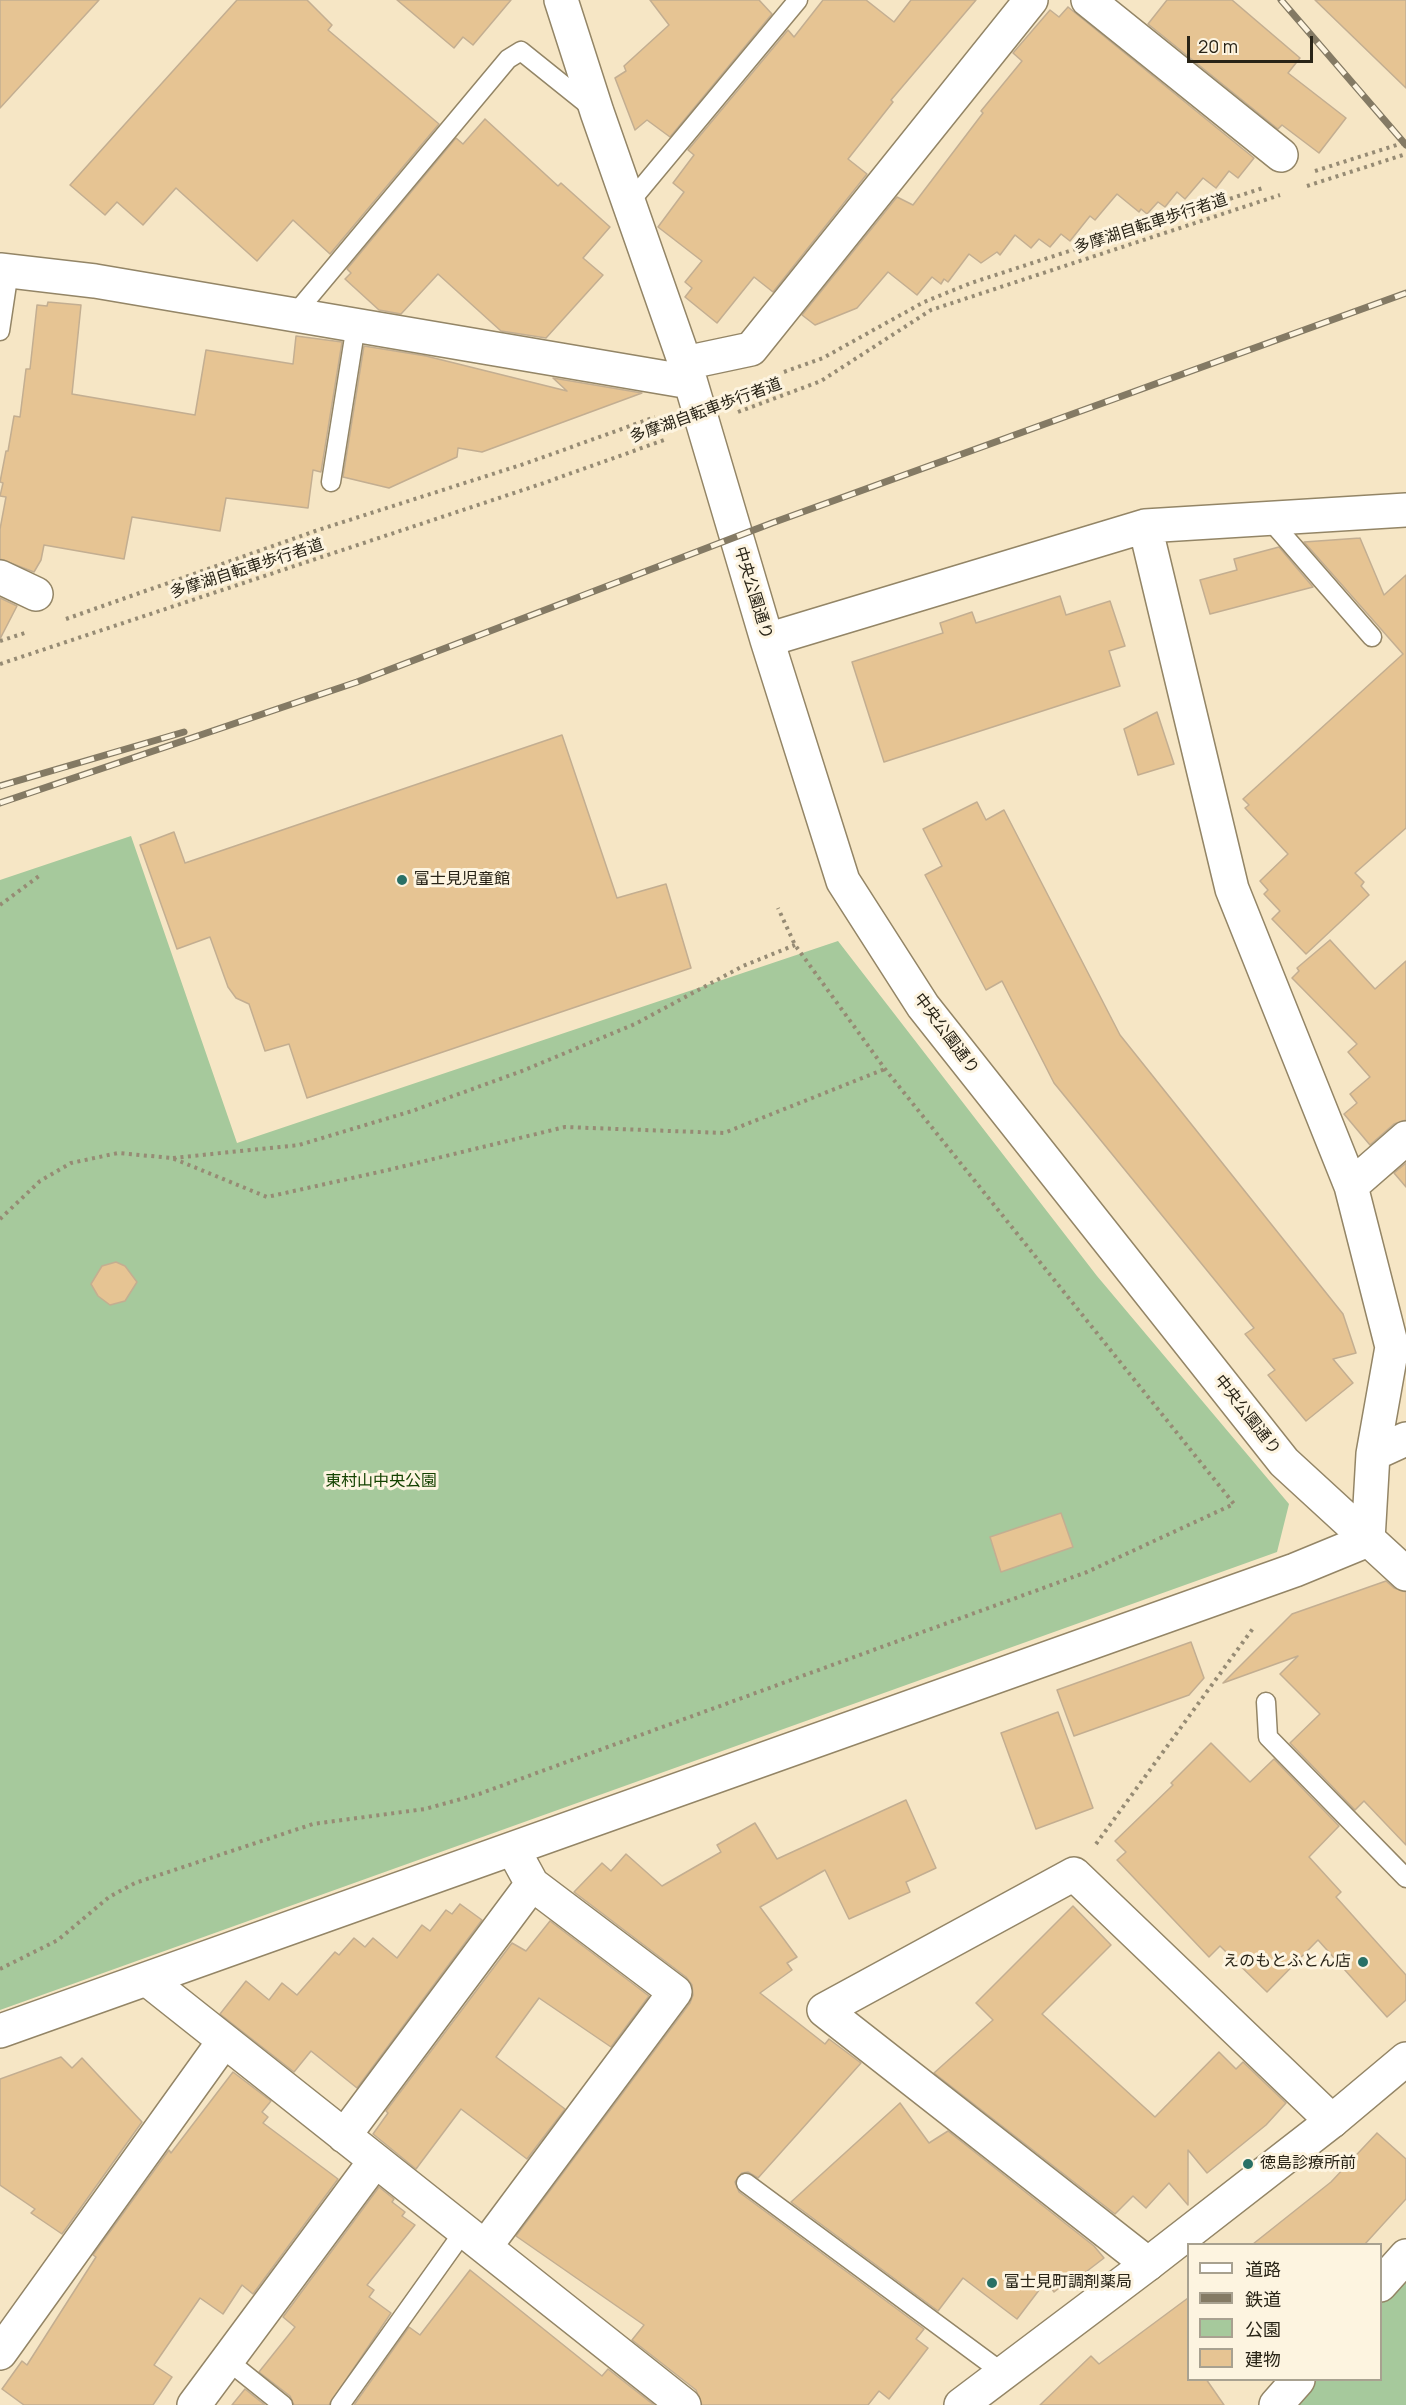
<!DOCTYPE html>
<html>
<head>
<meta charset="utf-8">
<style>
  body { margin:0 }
  #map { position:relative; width:1406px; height:2405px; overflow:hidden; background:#f6e6c5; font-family:Manrope,"Noto Sans JP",sans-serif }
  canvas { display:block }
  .legend { position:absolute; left:1187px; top:2243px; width:195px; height:138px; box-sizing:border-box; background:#fdf4e0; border:2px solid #a8a190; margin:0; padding:8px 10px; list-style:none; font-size:18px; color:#292417 }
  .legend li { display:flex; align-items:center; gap:12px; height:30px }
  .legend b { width:30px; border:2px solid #a8a190 }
  .scale { position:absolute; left:1187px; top:36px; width:126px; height:27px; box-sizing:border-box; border:3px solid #292417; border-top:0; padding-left:8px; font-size:18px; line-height:21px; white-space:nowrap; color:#292417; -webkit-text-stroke:4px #fdf4e0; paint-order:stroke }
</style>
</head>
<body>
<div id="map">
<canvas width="1406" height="2405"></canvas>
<ul class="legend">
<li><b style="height:8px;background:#fff"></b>道路</li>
<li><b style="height:8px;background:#847a64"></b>鉄道</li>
<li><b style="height:16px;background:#a6c99c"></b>公園</li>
<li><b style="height:16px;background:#e6c493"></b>建物</li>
</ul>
<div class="scale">20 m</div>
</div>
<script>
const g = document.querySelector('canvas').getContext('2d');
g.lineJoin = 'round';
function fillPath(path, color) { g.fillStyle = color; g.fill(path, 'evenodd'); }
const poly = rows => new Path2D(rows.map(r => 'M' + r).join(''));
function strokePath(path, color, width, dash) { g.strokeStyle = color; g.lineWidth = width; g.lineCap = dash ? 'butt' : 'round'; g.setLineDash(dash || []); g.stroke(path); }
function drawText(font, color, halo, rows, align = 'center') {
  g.font = font + ' Manrope,"Noto Sans JP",sans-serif'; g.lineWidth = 6; g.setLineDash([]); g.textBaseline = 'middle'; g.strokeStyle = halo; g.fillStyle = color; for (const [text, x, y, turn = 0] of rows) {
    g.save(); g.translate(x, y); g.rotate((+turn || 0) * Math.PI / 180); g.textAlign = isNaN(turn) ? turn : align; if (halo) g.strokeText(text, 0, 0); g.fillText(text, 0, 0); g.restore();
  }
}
fillPath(poly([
  [131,836,237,1143,838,941,1097,1276,1289,1504,1277,1552,0,2010,0,880],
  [1406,2256,1406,2405,1276,2405,1298,2380,1380,2380,1381,2285]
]), '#a6c99c');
const building = poly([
  [0,0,99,0,0,108,0,0],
  [237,0,307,0,332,25,328,30,439,124,330,254,293,220,257,261,176,188,143,225,117,202,105,215,70,185,237,0],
  [397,0,511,0,473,45,463,37,454,48,397,0],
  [650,0,759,0,772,14,670,137,647,120,635,130,615,78,626,71,624,66,669,25,650,0],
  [823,0,866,0,894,22,911,0,976,0,891,100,893,102,848,159,867,174,773,292,754,277,717,323,685,297,692,288,685,282,702,261,658,227,684,192,673,183,694,155,688,150,788,30,794,37,823,0],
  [1167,0,1232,0,1300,58,1288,73,1346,118,1319,153,1282,125,1278,129,1148,24,1167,0],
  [1315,0,1406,0,1406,88,1315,0],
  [1068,7,1254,158,1238,178,1229,171,1216,188,1203,178,1185,199,1177,192,1165,207,1158,202,1147,214,1141,209,1139,212,1117,194,1095,220,1090,216,1070,241,1061,234,1050,247,1039,239,1031,248,1015,235,1000,255,997,252,981,263,969,254,948,282,944,279,941,284,932,277,917,295,888,272,857,308,815,325,802,315,897,197,913,205,983,113,981,111,1022,61,1013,53,1050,10,1059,17,1068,7],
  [485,119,558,186,561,183,610,227,583,258,603,275,546,338,501,331,438,274,401,314,379,310,345,279,351,273,347,269,456,138,463,144,485,119],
  [48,302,81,305,72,394,195,415,206,350,293,364,296,336,342,342,321,472,313,470,308,508,226,498,220,531,132,517,124,559,44,545,41,560,34,572,0,559,0,529,6,497,0,496,3,483,0,482,6,451,8,451,14,416,20,417,26,369,30,369,37,305,47,306,48,302],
  [364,346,426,356,567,391,553,378,642,393,482,452,458,448,457,457,389,488,343,477,364,346],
  [1360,538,1384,595,1406,575,1406,828,1355,873,1364,882,1361,886,1369,895,1306,954,1272,919,1280,911,1264,894,1268,890,1260,881,1288,854,1245,808,1249,805,1243,799,1403,654,1304,542,1360,538],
  [1279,547,1313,587,1210,614,1200,580,1237,570,1234,559,1279,547],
  [1060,596,1066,615,1110,601,1125,646,1109,651,1120,686,884,762,852,662,943,633,940,623,972,612,976,623,1060,596],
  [0,598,17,606,0,639,0,598],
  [1157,712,1174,764,1138,775,1124,729,1157,712],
  [562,735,617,898,666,884,691,968,307,1098,289,1044,265,1051,249,1004,236,998,228,987,210,937,177,949,140,845,174,832,185,863,562,735],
  [977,802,986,820,1004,810,1120,1035,1343,1314,1356,1353,1333,1359,1353,1383,1306,1421,1268,1375,1275,1370,1245,1334,1254,1328,1054,1083,1002,981,986,990,925,875,942,866,923,829,977,802],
  [1330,940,1375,989,1406,961,1406,1120,1394,1124,1370,1145,1344,1114,1357,1103,1350,1094,1370,1077,1348,1052,1357,1044,1292,978,1299,971,1297,968,1330,940],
  [1406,1163,1406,1187,1394,1173,1406,1163],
  [116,1262,125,1266,137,1282,125,1301,110,1305,98,1296,91,1284,102,1266,116,1262],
  [1061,1513,1073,1547,1001,1572,990,1537,1061,1513],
  [1386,1581,1394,1588,1406,1592,1406,1845,1364,1801,1355,1810,1290,1743,1320,1714,1280,1674,1298,1656,1223,1683,1292,1614,1386,1581],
  [1191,1642,1204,1678,1189,1695,1074,1736,1057,1690,1191,1642],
  [1058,1712,1093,1808,1036,1829,1001,1733,1058,1712],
  [1211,1743,1250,1782,1274,1759,1339,1826,1309,1857,1341,1892,1336,1897,1406,1975,1406,2000,1387,2017,1318,1940,1267,1992,1220,1946,1209,1957,1117,1860,1126,1852,1115,1841,1173,1785,1171,1783,1211,1743],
  [906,1800,936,1868,906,1882,910,1892,849,1919,825,1870,760,1907,797,1957,787,1963,792,1970,760,1993,825,2044,829,2039,861,2063,758,2178,748,2172,742,2173,735,2182,739,2192,924,2329,916,2339,928,2348,889,2399,879,2391,868,2405,702,2405,696,2390,632,2340,644,2325,516,2236,690,2003,693,1995,692,1985,686,1977,574,1892,602,1863,611,1871,626,1854,662,1886,721,1852,717,1845,755,1823,777,1859,906,1800],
  [460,1904,482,1920,357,2088,311,2051,294,2072,220,2014,246,1981,269,2000,282,1983,297,1995,335,1952,339,1955,354,1938,365,1947,373,1938,397,1958,422,1925,430,1931,446,1910,452,1914,460,1904],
  [1073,1906,1111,1945,1042,2014,1155,2117,1219,2052,1236,2069,1243,2062,1286,2103,1266,2125,1207,2173,1188,2150,1188,2205,1169,2183,1146,2208,1133,2196,1115,2214,934,2073,993,2020,976,2003,1073,1906],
  [550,1921,649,1996,611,2047,539,1998,496,2057,565,2109,527,2159,461,2109,416,2169,373,2134,388,2113,386,2111,512,1943,526,1951,550,1921],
  [61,2057,72,2068,82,2058,142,2122,62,2234,31,2213,35,2209,0,2185,0,2079,61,2057],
  [233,2072,271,2101,262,2112,268,2117,263,2123,338,2179,253,2294,242,2285,223,2314,200,2298,154,2365,172,2377,153,2405,24,2405,2,2389,22,2361,27,2365,96,2257,93,2255,169,2150,171,2153,233,2072],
  [900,2103,929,2143,948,2131,1094,2246,1104,2258,1078,2278,1076,2275,1054,2292,1046,2281,1017,2319,963,2278,938,2311,791,2202,900,2103],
  [1377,2133,1406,2159,1406,2199,1365,2244,1253,2244,1331,2182,1377,2133],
  [379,2187,394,2199,392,2202,405,2212,402,2216,415,2225,367,2285,374,2290,369,2297,391,2313,329,2405,294,2405,290,2396,259,2372,295,2327,283,2317,379,2187],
  [470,2270,602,2376,608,2369,654,2405,354,2405,409,2327,420,2335,470,2270],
  [1188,2298,1188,2379,1206,2379,1224,2405,1040,2405,1091,2356,1099,2364,1188,2298],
  [245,2389,265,2405,232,2405,245,2389]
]);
fillPath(building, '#e6c493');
strokePath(building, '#c3ae91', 1.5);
const lane = poly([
  [629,203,798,0],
  [294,315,508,59,521,51,592,108],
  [0,331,9,271],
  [331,482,356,325],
  [1270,520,1372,637],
  [1266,1702,1268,1737,1406,1878],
  [746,2183,1003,2373],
  [227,2360,283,2405],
  [340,2405,464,2231]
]);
const street = poly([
  [561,0,597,112,685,363,767,640,843,881,923,1006,1284,1462,1406,1574],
  [1088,0,1281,155],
  [0,270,95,281,690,382],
  [685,363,751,349,1031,0],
  [1145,526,1406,510],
  [0,577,36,594],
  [767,640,1145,526,1232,889,1351,1186,1392,1347,1373,1454,1368,1540],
  [1351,1186,1406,1138],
  [1373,1454,1406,1439],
  [148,1980,684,2405],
  [344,2136,532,1884],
  [485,2247,675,1992,532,1884,514,1851],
  [1148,2264,824,2010,1074,1874,1332,2121],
  [1380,2285,1406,2256],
  [0,2353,224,2041],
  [194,2405,375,2161],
  [1276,2405,1298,2380]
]);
const secondary = poly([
  [0,2031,1295,1570,1368,1540],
  [961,2405,1148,2264,1332,2121,1406,2059]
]);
strokePath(lane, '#938566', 21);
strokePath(street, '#938566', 36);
strokePath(secondary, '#938566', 36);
strokePath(poly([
  [1315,171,1406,142],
  [1307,186,1406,154],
  [784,372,823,358,924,302,971,283,1263,188],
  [738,412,821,381,931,310,1280,195],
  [66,619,315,531,527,463,655,417],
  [0,641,28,632],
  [0,664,541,484,667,439],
  [0,905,39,876],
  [173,1158,299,1145,412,1111,522,1071,635,1024,743,966,795,945],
  [0,1219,40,1181,71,1163,118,1153,172,1158,267,1197,388,1170,565,1127,724,1133,885,1069],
  [1096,1844,1254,1627],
  [0,1969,58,1940,109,1897,135,1883,313,1824,425,1809,479,1794,1087,1572,1234,1504,885,1069,795,945,778,908]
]), '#968b74', 4, [3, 4.5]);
strokePath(lane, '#fff', 18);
strokePath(street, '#fff', 33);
strokePath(secondary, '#fff', 33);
const rail = poly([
  [1281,0,1406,145],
  [0,786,184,732],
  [0,803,357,682,772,523,1406,293]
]);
strokePath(rail, '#847a64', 7);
strokePath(rail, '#fdf4e0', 4.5, [14]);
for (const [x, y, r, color] of [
  [402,880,6,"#297066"],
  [1363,1962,6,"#297066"],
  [1248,2164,6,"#297066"],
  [992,2283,6,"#297066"]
]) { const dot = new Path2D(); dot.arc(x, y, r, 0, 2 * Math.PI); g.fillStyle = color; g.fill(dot); strokePath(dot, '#fdf4e0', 2); }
drawText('16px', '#292417', '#fdf4e0', [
  ["多摩湖自転車歩行者道",1151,224,-18],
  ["多摩湖自転車歩行者道",706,411,-20],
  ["多摩湖自転車歩行者道",247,569,-18],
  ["中央公園通り",753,593,73],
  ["中央公園通り",946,1034,53],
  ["中央公園通り",1247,1415,52]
]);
drawText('16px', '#292417', '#fdf4e0', [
  ["富士見児童館",414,880],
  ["えのもとふとん店",1351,1962,"right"],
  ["徳島診療所前",1260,2164],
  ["富士見町調剤薬局",1004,2283]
], 'left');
drawText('16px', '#144200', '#fdf4e0', [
  ["東村山中央公園",381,1482]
]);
</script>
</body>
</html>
